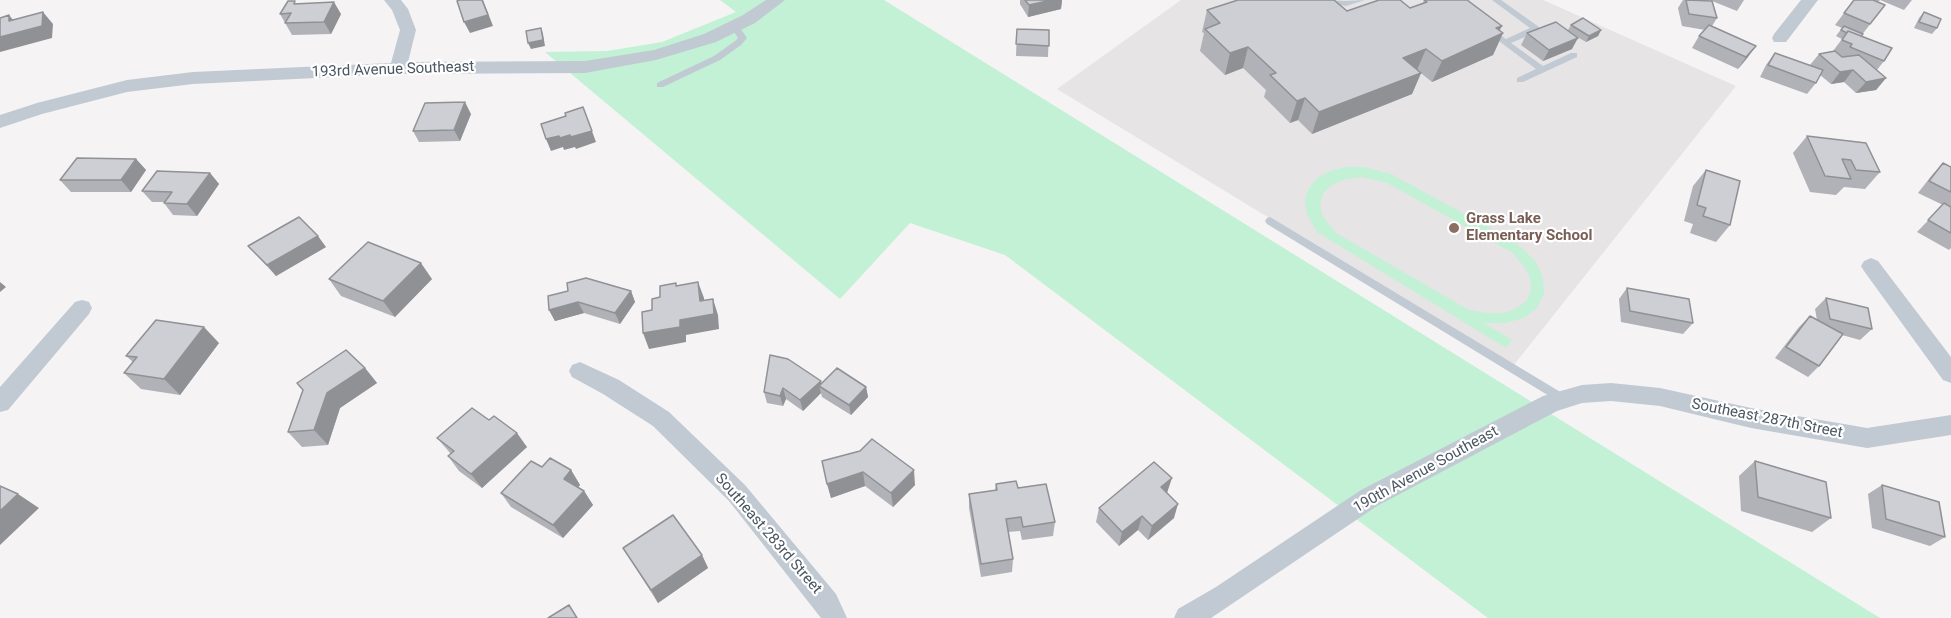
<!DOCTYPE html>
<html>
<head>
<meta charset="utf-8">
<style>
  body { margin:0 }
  canvas { display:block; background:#f5f3f3 }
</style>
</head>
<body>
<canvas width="1951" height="618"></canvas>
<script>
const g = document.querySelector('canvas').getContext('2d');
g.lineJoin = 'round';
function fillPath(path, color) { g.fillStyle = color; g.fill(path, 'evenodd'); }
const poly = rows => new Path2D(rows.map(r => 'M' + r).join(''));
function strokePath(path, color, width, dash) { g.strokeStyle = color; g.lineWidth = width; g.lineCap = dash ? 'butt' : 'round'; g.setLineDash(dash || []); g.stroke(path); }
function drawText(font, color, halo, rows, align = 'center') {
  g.font = font + ' Roboto,sans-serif'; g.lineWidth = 4.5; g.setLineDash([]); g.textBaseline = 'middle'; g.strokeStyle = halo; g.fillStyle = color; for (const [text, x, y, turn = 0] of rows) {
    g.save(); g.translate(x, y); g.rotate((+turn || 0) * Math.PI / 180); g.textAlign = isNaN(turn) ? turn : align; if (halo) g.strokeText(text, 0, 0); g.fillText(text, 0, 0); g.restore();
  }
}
fillPath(poly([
  [1181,0,1543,0,1736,86,1513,366,1057,89]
]), '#e6e4e5');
fillPath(poly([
  [720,0,884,0,1880,618,1488,618,1005,255,910,223,840,299,545,52,607,51,662,42,736,12],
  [1346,167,1364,167,1391,174,1507,237,1523,249,1536,262,1543,278,1544,294,1537,308,1524,318,1505,323,1484,323,1512,340,1506,348,1317,232,1307,214,1305,200,1309,188,1317,178,1330,171],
  [1361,177,1387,183,1513,253,1523,265,1530,277,1531,289,1527,300,1517,308,1504,313,1487,313,1469,310,1336,233,1322,215,1320,203,1324,192,1333,184,1346,179]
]), '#c3f1d5');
fillPath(poly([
  [1317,0,1346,1,1365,0,1346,6,1321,2,1317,0],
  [1492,0,1501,0,1539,27,1539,31,1511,43,1543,66,1571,53,1577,53,1577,57,1523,82,1517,82,1517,78,1536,69,1487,32,1491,29,1494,30,1506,39,1530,28,1492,0],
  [735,24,738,25,747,38,741,45,720,60,663,87,657,87,657,83,714,56,735,41,738,38,731,27,735,24],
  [1270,217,1567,396,1569,399,1567,402,1563,404,1559,402,1267,224,1265,221,1267,218,1270,217]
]), '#c1cad2');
fillPath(poly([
  [384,0,401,0,408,9,416,30,408,62,585,61,654,50,704,34,743,15,766,0,785,0,755,23,716,42,656,60,585,73,398,74,193,84,127,92,42,114,0,128,0,115,37,103,127,80,193,72,391,63,400,30,392,10,384,0],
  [1801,0,1818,0,1786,42,1774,42,1772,38,1774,34,1801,0],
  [1871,258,1878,261,1951,357,1951,383,1943,380,1864,271,1861,266,1864,261,1871,258],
  [82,300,89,302,92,308,89,314,8,410,0,412,0,387,75,302,82,300],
  [580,362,619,380,669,412,745,485,836,594,847,618,821,618,729,501,653,426,603,394,572,377,569,371,572,365,580,362],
  [1611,383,1660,388,1751,408,1867,428,1951,415,1951,435,1867,448,1751,428,1660,406,1611,401,1582,403,1557,411,1377,506,1211,618,1174,618,1178,609,1216,587,1361,490,1543,396,1582,385,1611,383]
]), '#c1cad2');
fillPath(poly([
  [1020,0,1062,0,1061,9,1028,17,1020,4],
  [1424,0,1502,26,1499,30,1503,33,1493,55,1432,82,1421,73,1412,94,1312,134,1298,120,1290,123,1264,97,1266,90,1243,68,1225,75,1200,51,1204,33,1202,32,1207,10,1347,11,1410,8,1423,3],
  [1683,0,1712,1,1710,0,1744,0,1737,11,1712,1,1717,18,1712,26,1748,57,1738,69,1692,48,1699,36,1705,30,1682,26,1678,8],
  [1854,0,1912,0,1904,10,1880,0,1878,2,1885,5,1861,36,1884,61,1877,70,1886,78,1876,90,1856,93,1844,82,1831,84,1820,75,1816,83,1807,94,1760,77,1766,65,1775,53,1812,66,1810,65,1819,54,1833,51,1842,39,1836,36,1842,28,1835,25],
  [296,4,341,14,331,34,292,35,280,14],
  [1924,12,1937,28,1932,34,1914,28,1919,18],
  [1571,25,1601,30,1598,36,1586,42,1574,35,1572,49,1543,61,1521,45,1527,33,1568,30],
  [1017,29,1049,30,1048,57,1016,56],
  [471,114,460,141,419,142,413,131],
  [1807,136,1880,172,1865,189,1844,187,1836,195,1810,192,1793,153],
  [136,159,146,170,131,192,71,192,60,180],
  [1943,163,1951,167,1951,248,1949,250,1917,232,1943,205,1918,193,1932,175],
  [1706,170,1730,225,1716,242,1690,233,1693,224,1684,221,1693,186],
  [210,173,219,184,197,216,173,215,164,203,164,202,152,202,142,191],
  [248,246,326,247,276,276],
  [329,279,432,279,395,317,341,296],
  [1627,288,1693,323,1683,334,1621,322,1619,299],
  [631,291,635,302,620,324,584,313,555,321,549,310],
  [1826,298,1872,329,1860,340,1842,335,1819,366,1808,377,1775,358,1799,327,1810,316,1817,320,1815,309],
  [219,343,180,395,141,389,124,373,133,362,126,356],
  [365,368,377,383,340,408,328,445,302,447,288,432,303,390,297,383],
  [821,381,821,384,866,387,868,397,851,415,822,397,821,393,803,411,786,399,783,406,767,403,764,392],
  [489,420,527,447,482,488,459,471,448,456,451,454,437,438],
  [822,461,915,485,893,507,865,486,831,498],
  [1755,461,1831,518,1812,532,1741,511,1739,476],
  [542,467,571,470,580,485,578,487,584,491,593,505,563,538,511,507,501,493],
  [996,484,1018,488,1055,522,1053,536,1022,540,1020,531,1008,532,1013,559,1012,572,981,577,969,508,969,494,995,490],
  [1882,485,1945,537,1930,546,1872,528,1868,494],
  [1167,493,1174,518,1148,540,1138,530,1119,546,1096,522,1099,508],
  [623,548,702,555,708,568,658,603]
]), '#b0b2b7');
fillPath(poly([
  [483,0,493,26,470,33,464,22],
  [1052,0,1062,0,1061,9,1028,17,1029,5],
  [334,2,341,14,331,34,324,22],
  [43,12,53,24,52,38,0,52,0,37,9,21,9,15,19,27],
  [1502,26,1496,37,1503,33,1493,55,1432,82,1442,61,1496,28],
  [541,28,543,34,545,46,531,49,528,43],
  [1601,30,1598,36,1586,42,1589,36],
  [1578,38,1572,49,1543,61,1549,50],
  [1756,46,1748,57,1738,69,1746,57],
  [1248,47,1243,68,1225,75,1230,53],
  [1426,49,1417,70,1403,58],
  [1853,70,1844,82,1831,84,1840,72],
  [1421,73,1412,94,1312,134,1319,112],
  [1886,78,1876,90,1856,93,1866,82],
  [1305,98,1298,120,1290,123,1297,101],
  [465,102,471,114,460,141,454,130],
  [583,107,596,142,576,149,575,147,564,150,563,147,551,151,546,139],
  [136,159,146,170,131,192,121,180],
  [210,173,219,184,197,216,187,204],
  [318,236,326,247,276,276,267,265],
  [421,263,432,279,395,317,383,301],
  [0,282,6,287,0,292],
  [698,282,704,298,705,315,713,299,718,315,719,329,686,335,686,342,649,349,643,333,680,320,700,301],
  [631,291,635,302,620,324,615,313],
  [578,302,584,313,555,321,549,310],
  [204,327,219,343,180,395,164,379],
  [365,368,377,383,340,408,328,445,314,430,327,393],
  [821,381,822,388,819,386,821,393,803,411,800,400],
  [866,387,868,397,851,415,849,405],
  [783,388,786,399,783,406,780,396],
  [517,433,527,447,482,488,471,474],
  [571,470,580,485,573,493,564,479],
  [914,470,915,485,893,507,891,493],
  [863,472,865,486,831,498,827,484],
  [1172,478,1167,493,1161,487],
  [584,491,593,505,563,538,553,525],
  [18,494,39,508,0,545,0,511],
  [1178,504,1174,518,1148,540,1152,526],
  [1142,516,1138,530,1119,546,1122,532],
  [702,555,708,568,658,603,651,590]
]), '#909195');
const building = poly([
  [459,0,482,0,488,15,464,22,457,1,459,0],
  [1025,0,1052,0,1029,5,1025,0],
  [1238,0,1334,0,1347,11,1379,0,1400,0,1410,8,1427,2,1424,0,1467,0,1502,26,1496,28,1503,33,1442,61,1426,49,1403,58,1421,73,1319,112,1305,98,1297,101,1270,75,1276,73,1248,47,1230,53,1205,29,1220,23,1207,10,1238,0],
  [1686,0,1712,1,1717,18,1689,14,1686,0],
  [1854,0,1873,0,1885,5,1870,24,1844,13,1854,0],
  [288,1,295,1,294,4,334,2,324,22,285,23,291,13,280,14,288,1],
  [43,12,42,26,0,37,0,18,9,15,9,21,43,12],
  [1924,12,1941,19,1937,28,1919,22,1924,12],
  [1583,18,1601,30,1589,36,1571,25,1583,18],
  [1556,22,1578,38,1549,50,1527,33,1556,22],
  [1709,25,1756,46,1746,57,1699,36,1709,25],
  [1844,26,1863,34,1861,36,1848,31,1847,33,1841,30,1844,26],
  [541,28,543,40,528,43,526,31,541,28],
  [1017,29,1049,30,1049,46,1016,44,1017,29],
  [1848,31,1892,48,1884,61,1850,47,1852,44,1842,40,1848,31],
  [1835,51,1842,57,1859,55,1886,78,1866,82,1853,70,1840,72,1819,54,1835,51],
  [1775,53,1823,70,1816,83,1768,65,1775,53],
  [465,102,454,130,413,131,425,103,465,102],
  [583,107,592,131,571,137,570,135,560,138,559,136,546,139,541,124,566,116,565,113,583,107],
  [1807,136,1866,143,1880,172,1856,170,1851,160,1842,159,1851,179,1825,176,1807,136],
  [77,158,136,159,121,180,60,180,77,158],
  [1943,163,1951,167,1951,192,1929,181,1943,163],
  [1706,170,1740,181,1730,225,1703,216,1706,208,1697,205,1706,170],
  [157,171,210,173,187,204,164,203,172,192,142,191,157,171],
  [1944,203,1951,207,1951,233,1928,220,1944,203],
  [299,217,318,236,267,265,248,246,299,217],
  [368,242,421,263,383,301,329,279,368,242],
  [586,278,631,291,615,313,578,302,549,310,548,296,568,291,567,283,586,278],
  [698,282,700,301,713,299,714,314,680,320,680,327,643,333,642,312,652,310,652,299,660,297,660,286,676,283,676,286,698,282],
  [1627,288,1689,299,1693,323,1630,311,1627,288],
  [1826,298,1868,308,1872,329,1830,319,1826,298],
  [1810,316,1843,334,1819,366,1786,347,1810,316],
  [156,320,204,327,164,379,124,373,137,357,126,356,156,320],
  [346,350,365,368,327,393,314,430,288,432,303,390,297,383,346,350],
  [770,355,788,359,821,381,800,400,783,388,780,396,764,392,770,355],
  [837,368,866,387,849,405,819,386,837,368],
  [472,408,489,420,494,416,517,433,471,474,448,456,454,451,437,438,472,408],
  [872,439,914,470,891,493,863,472,827,484,822,461,860,451,872,439],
  [550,458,571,470,564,479,584,491,553,525,501,493,531,461,542,467,550,458],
  [1755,461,1826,482,1831,518,1758,497,1755,461],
  [1154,462,1172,478,1161,487,1178,504,1152,526,1142,516,1122,532,1099,508,1154,462],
  [1016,481,1018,488,1046,484,1055,522,1023,527,1021,517,1006,519,1013,559,981,564,969,494,997,490,996,484,1016,481],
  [1882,485,1939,502,1945,537,1886,519,1882,485],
  [0,486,18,494,0,511,0,486],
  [673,515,702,555,651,590,623,548,673,515],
  [569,605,577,618,548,618,569,605]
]);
fillPath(building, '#cdcfd5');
strokePath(building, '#909195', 1.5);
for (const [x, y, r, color] of [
  [1454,228,6,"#8d6e63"]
]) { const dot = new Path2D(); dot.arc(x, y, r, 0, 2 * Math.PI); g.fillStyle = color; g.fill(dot); strokePath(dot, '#fff', 2); }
drawText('15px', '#4a5661', '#fff', [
  ["193rd Avenue Southeast",393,70,-2],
  ["Southeast 287th Street",1767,419,11],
  ["190th Avenue Southeast",1426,470,-29],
  ["Southeast 283rd Street",768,534,49]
]);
drawText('bold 15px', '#785e54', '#fff', [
  ["Grass Lake",1466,219],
  ["Elementary School",1466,236]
], 'left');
</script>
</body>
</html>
